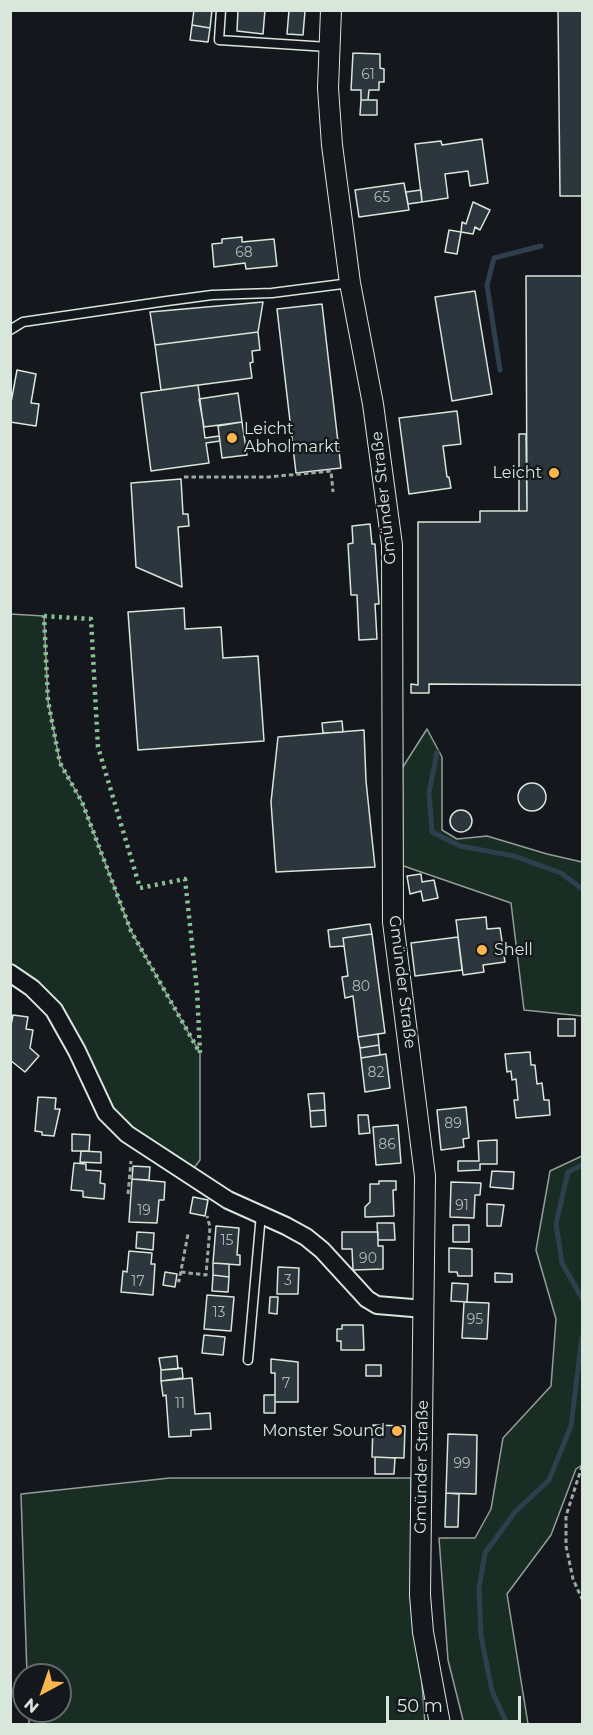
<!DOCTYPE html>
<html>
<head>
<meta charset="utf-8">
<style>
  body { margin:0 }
  #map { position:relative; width:593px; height:1735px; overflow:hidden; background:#14181c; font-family:Montserrat,sans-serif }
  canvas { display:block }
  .frame { position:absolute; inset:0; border:12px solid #d8e6dc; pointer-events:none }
  .north { position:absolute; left:12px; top:1663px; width:60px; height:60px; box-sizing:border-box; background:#14181c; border:2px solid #626a69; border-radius:50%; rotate:220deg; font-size:16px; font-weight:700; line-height:24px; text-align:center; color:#d8e6dc }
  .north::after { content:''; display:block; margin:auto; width:21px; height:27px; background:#ffb74d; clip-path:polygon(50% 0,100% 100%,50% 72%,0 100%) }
  .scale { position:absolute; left:386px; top:1696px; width:135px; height:27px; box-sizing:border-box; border:3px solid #d8e6dc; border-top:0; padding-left:8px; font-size:18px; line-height:21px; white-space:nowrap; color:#d8e6dc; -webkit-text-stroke:4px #14181c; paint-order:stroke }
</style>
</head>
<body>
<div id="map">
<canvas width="593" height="1735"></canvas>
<div class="frame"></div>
<div class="north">N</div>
<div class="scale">50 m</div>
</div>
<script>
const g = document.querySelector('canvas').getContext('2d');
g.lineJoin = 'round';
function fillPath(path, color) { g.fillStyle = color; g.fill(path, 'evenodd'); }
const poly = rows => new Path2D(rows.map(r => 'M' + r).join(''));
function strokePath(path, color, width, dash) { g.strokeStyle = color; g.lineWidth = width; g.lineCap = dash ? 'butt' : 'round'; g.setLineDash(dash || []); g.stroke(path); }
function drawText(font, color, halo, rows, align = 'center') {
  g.font = font + ' Montserrat,sans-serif'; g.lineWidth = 4.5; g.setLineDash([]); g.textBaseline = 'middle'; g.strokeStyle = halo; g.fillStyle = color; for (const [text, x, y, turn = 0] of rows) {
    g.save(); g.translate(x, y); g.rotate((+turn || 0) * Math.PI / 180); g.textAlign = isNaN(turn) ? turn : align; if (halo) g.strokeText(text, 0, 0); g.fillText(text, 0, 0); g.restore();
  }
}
const green = poly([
  [10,614,44,616,48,701,60,763,82,802,131,931,200,1053,200,1160,194,1168,112,1116,82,1051,11,969,10,614],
  [427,729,442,757,442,830,457,839,487,836,547,854,582,862,582,1016,524,1010,511,903,392,862,401,770,427,729],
  [582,1156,582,1465,576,1469,551,1535,507,1594,528,1724,464,1724,448,1660,439,1538,475,1538,491,1509,503,1438,551,1386,556,1319,536,1250,550,1171,582,1156],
  [170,1478,411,1478,411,1538,425,1724,29,1724,29,1711,60,1711,60,1675,27,1675,21,1494,170,1478]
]);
fillPath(green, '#1a2d24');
strokePath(green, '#939e99', 1.5);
strokePath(poly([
  [500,370,487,285,494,258,541,246],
  [437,752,429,793,432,832,460,846,514,856,561,873,582,889],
  [582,1165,568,1172,556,1224,562,1263,582,1298],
  [507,1724,492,1691,481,1636,479,1588,485,1553,515,1512,549,1480,571,1426,582,1337]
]), '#2f3f4d', 5);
const building = poly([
  [194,10,212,10,210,28,192,25,194,10],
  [238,10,265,10,263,34,237,31,238,10],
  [289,10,305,11,303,35,287,34,289,10],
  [558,10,582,10,582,196,560,196,558,10],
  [192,25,210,28,208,42,190,40,192,25],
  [353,53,380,54,380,68,384,69,384,82,379,82,379,90,369,90,368,100,361,100,361,90,351,90,353,53],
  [361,100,377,100,377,115,360,115,361,100],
  [482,139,488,183,470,186,468,171,445,174,448,198,422,202,415,144,441,141,442,145,482,139],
  [404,183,409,210,359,217,355,190,404,183],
  [421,190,422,202,408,204,406,192,421,190],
  [473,202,490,210,480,230,475,227,473,234,461,232,462,222,466,224,473,202],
  [449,230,461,232,457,254,445,252,449,230],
  [242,237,242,242,274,239,277,266,246,269,245,263,214,267,212,244,222,243,222,239,242,237],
  [526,276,582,276,582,685,429,684,429,693,411,693,411,684,418,685,418,522,480,522,480,511,527,511,526,276],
  [475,291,492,394,452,401,435,297,475,291],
  [263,302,258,332,155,345,150,312,263,302],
  [322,304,341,468,296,473,277,309,322,304],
  [258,332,260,350,252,351,253,362,250,363,252,378,161,390,155,345,258,332],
  [17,370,36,374,31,403,39,404,36,426,10,422,10,408,17,370],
  [198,385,205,438,219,436,220,441,206,443,209,463,151,471,141,393,198,385],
  [238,393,242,422,204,427,199,399,238,393],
  [457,411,461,444,443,446,447,477,449,477,451,488,409,494,399,418,457,411],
  [242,422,247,455,222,458,218,426,242,422],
  [519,434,526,434,527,511,519,511,519,434],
  [181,479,183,514,188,514,189,526,178,527,182,587,136,567,131,483,181,479],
  [370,524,372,544,375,544,379,604,375,604,377,639,359,640,357,595,351,595,348,544,353,543,352,526,370,524],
  [184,608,185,629,221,627,223,658,258,656,264,741,138,750,128,612,184,608],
  [342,721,343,732,323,733,322,723,342,721],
  [364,730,366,781,375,867,276,872,271,802,278,737,364,730],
  '518 797a14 14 0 1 1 28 0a14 14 0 1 1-28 0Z',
  '450 821a11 11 0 1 1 22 0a11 11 0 1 1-22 0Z',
  [421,874,422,882,434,880,438,898,423,901,421,891,410,894,407,876,421,874],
  [486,917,487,929,500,928,505,962,483,965,484,972,463,975,456,920,486,917],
  [370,924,372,934,343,938,344,946,330,947,328,930,370,924],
  [372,934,385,1033,358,1037,353,996,345,998,342,977,348,976,343,938,372,934],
  [458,937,462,970,415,976,411,943,458,937],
  [13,1015,28,1017,26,1029,33,1030,30,1048,39,1056,25,1072,10,1060,10,1030,13,1015],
  [558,1019,575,1019,575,1036,558,1036,558,1019],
  [378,1034,379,1045,360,1048,358,1037,378,1034],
  [379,1045,380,1055,361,1058,360,1048,379,1045],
  [530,1052,531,1065,535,1065,537,1084,542,1083,544,1100,549,1100,550,1115,516,1118,514,1100,518,1100,516,1079,512,1080,511,1071,507,1072,505,1054,530,1052],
  [386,1054,390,1088,365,1092,361,1058,386,1054],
  [324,1093,325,1110,310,1111,308,1094,324,1093],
  [38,1097,56,1098,55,1109,60,1109,54,1136,42,1135,42,1132,35,1131,38,1097],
  [466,1107,469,1138,463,1139,464,1147,441,1150,437,1110,466,1107],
  [325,1110,326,1126,311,1127,310,1111,325,1110],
  [358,1115,368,1115,370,1133,359,1134,358,1115],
  [398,1125,401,1163,376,1165,373,1127,398,1125],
  [72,1134,90,1135,89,1151,72,1151,72,1134],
  [497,1140,497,1164,480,1164,480,1170,458,1171,458,1161,479,1161,478,1141,497,1140],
  [81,1151,101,1152,101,1163,80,1162,81,1151],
  [74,1163,86,1164,86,1170,101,1171,100,1183,105,1184,104,1199,83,1197,83,1191,71,1190,74,1163],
  [133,1166,150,1167,149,1180,132,1179,133,1166],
  [492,1171,514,1172,513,1189,490,1187,492,1171],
  [132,1179,165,1182,164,1200,159,1200,157,1223,129,1222,132,1179],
  [379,1181,396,1181,396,1190,393,1190,394,1216,365,1217,365,1207,370,1202,370,1184,379,1184,379,1181],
  [451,1182,481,1183,480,1195,475,1195,474,1218,450,1217,451,1182],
  [193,1197,208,1200,205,1216,190,1213,193,1197],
  [487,1204,504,1205,501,1226,487,1226,487,1204],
  [377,1223,394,1223,395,1240,378,1240,377,1223],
  [453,1225,469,1225,469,1242,453,1242,453,1225],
  [216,1226,239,1228,237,1255,240,1255,240,1265,213,1263,216,1226],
  [137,1232,154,1233,153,1250,136,1248,137,1232],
  [342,1232,378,1232,378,1246,383,1246,383,1269,353,1270,352,1249,342,1249,342,1232],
  [449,1248,472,1249,472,1276,458,1276,457,1272,449,1272,449,1248],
  [129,1251,152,1253,151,1264,155,1264,153,1295,121,1292,123,1271,127,1272,129,1251],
  [213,1263,229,1264,229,1277,213,1275,213,1263],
  [278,1267,299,1268,298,1294,277,1294,278,1267],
  [165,1272,177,1274,175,1287,163,1285,165,1272],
  [495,1273,512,1274,512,1282,495,1282,495,1273],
  [213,1275,229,1277,228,1292,212,1291,213,1275],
  [452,1283,468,1284,467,1302,451,1301,452,1283],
  [207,1295,234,1297,231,1331,204,1329,207,1295],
  [270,1297,278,1297,277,1314,269,1313,270,1297],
  [464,1302,489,1303,487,1339,462,1338,464,1302],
  [342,1325,363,1325,364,1350,341,1350,341,1341,337,1341,337,1329,342,1329,342,1325],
  [204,1335,225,1337,223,1355,202,1353,204,1335],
  [177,1356,178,1369,161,1370,159,1358,177,1356],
  [271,1359,298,1362,298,1402,275,1402,275,1373,271,1373,271,1359],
  [366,1365,381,1365,381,1376,366,1376,366,1365],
  [182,1368,183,1378,161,1381,161,1370,182,1368],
  [192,1378,195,1414,210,1413,211,1429,191,1430,191,1436,169,1437,166,1395,163,1396,161,1381,192,1378],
  [264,1395,275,1395,275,1413,264,1413,264,1395],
  [373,1425,405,1426,404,1458,372,1457,373,1425],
  [448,1434,477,1435,476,1494,446,1493,448,1434],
  [375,1457,395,1458,394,1474,375,1474,375,1457],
  [446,1493,459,1494,458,1527,445,1527,446,1493]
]);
fillPath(building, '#2c363c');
strokePath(building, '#d8e6dc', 1.5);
const service = poly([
  [221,10,219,40,328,47],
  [10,330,23,322,167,301,212,295,272,293,350,283],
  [248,1360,261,1214]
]);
const minor = poly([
  [10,973,32,988,54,1010,77,1051,106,1113,127,1134,228,1200,286,1226,306,1237,322,1250,367,1299,377,1305,424,1309]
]);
const tertiary = poly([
  [331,10,328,88,332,145,350,283,373,404,392,545,393,922,425,1176,420,1595,423,1632,440,1724]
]);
strokePath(service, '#d8e6dc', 11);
strokePath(minor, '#d8e6dc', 20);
strokePath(tertiary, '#d8e6dc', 22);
strokePath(poly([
  [184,477,269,477,331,471,333,492],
  [128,1194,131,1161],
  [181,1272,206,1275,210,1227,207,1216],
  [177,1280,179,1281,188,1234],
  [582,1466,566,1516,566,1546,573,1579,582,1599]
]), '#9da8a2', 3, [4.5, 3]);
strokePath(service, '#14181c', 8);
strokePath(minor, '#14181c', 16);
strokePath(tertiary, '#14181c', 20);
strokePath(poly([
  [44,616,91,619,98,747,140,888,185,879,197,990,200,1053,131,931,82,802,60,763,48,701,44,616]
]), '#8ac095', 4.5, [3, 4.5]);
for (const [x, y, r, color] of [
  [232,438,6,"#ffb74d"],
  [554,473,6,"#ffb74d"],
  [482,950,6,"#ffb74d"],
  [397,1431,6,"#ffb74d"]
]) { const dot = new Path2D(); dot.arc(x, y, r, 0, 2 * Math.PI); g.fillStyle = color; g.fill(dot); strokePath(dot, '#14181c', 2); }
drawText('14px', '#adbab4', null, [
  ["61",368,75],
  ["65",382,198],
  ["68",244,253],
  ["80",361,987],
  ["82",376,1073],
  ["89",453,1124],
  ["86",387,1145],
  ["91",462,1206],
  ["19",144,1211],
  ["15",227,1241],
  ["90",368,1259],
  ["3",288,1281],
  ["17",138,1282],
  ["13",219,1313],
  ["95",475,1320],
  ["7",286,1384],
  ["11",180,1404],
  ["99",462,1464]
]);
drawText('16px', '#d8e6dc', '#14181c', [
  ["Leicht",244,429],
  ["Abholmarkt",244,447],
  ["Leicht",542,473,"right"],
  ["Shell",494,950],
  ["Monster Sound",385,1431,"right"]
], 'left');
drawText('16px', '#d8e6dc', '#14181c', [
  ["Gmünder Straße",384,498,-96],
  ["Gmünder Straße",402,982,83],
  ["Gmünder Straße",422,1467,-89]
]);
</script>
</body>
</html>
